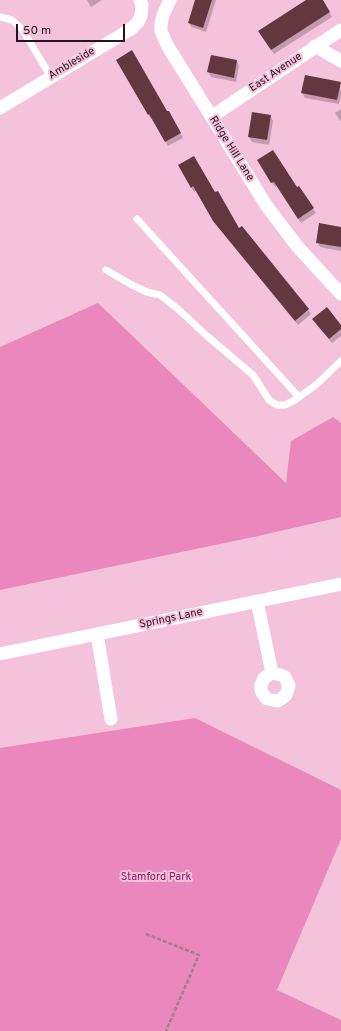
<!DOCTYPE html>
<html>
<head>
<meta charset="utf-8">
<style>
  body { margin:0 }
  #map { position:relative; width:341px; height:1031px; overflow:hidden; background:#f4c2da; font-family:Overpass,sans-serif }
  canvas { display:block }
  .scale { position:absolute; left:16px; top:24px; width:109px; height:18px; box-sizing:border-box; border:2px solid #26151e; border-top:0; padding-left:5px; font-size:12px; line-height:14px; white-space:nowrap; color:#26151e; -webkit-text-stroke:3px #f4c2da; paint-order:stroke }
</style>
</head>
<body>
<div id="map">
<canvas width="341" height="1031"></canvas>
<div class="scale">50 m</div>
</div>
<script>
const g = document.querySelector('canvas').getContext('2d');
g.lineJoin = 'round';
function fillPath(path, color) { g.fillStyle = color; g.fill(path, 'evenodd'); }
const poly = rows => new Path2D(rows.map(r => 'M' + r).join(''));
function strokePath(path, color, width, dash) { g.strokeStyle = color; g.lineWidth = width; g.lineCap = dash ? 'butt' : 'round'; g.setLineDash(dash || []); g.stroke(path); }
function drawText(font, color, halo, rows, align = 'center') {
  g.font = font + ' Overpass,sans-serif'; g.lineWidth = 4; g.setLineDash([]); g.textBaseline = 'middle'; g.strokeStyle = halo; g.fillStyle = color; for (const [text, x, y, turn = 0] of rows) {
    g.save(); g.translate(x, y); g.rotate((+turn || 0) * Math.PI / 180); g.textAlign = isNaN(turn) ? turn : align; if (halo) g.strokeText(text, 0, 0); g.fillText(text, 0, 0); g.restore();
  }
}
fillPath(poly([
  [98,303,286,483,291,441,333,417,341,423,341,517,258,536,0,590,0,347],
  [195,718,341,790,341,839,277,990,341,1020,341,1031,0,1031,0,748]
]), '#ea87bc');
fillPath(poly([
  [87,0,102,0,91,7],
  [196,0,216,0,206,32,191,27,189,23],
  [308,0,321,0,332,17,274,54,262,36],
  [212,56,237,61,239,66,236,82,211,77,208,72],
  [117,60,167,113,168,112,183,138,168,146,152,118,151,119],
  [340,83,341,95,339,104,305,98,302,93],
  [341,109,341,122,335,113],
  [253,113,270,116,273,121,269,145,252,142,249,137],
  [261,165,297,189,299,187,316,213,301,223,277,186,275,187],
  [179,166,215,194,239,230,308,310,311,314,298,325,217,226,197,190,194,192],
  [341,228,341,251,320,247,317,242],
  [316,324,341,326,341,336,332,343]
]), '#0003');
fillPath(poly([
  [195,0,212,0,203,28,188,23],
  [306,0,323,0,330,12,271,50,258,31],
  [132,50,167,111,169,111,181,133,165,142,149,114,148,115,116,60],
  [211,55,237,60,234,78,207,72],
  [305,75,341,82,337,100,301,93],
  [252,112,271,115,267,140,248,137],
  [273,150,297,187,299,186,314,208,298,219,274,182,271,183,257,160],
  [194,156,215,192,218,191,239,228,242,226,309,309,295,321,213,221,193,186,191,188,178,165],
  [319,223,341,227,341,247,316,243],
  [327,307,341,325,341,329,329,339,312,319]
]), '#633740');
strokePath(poly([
  [146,934,199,955,166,1031]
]), '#a37e90', 2.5, [4, 2]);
strokePath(poly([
  [0,17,12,20,22,29,51,77],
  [137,219,299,397],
  [106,270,132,285,147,292,160,295,178,309,207,336,253,375,269,400,277,405,285,405,295,400,317,384,341,361]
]), '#fff', 7);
strokePath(poly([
  [170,0,163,15,161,24,161,31,167,45,266,205,297,246,341,294],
  [315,46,341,61],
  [0,108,131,29,138,22,141,16,142,5,140,0],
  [211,117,341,30],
  [257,601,272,673,281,675,285,677,289,686,286,695,281,699,277,701,267,699,263,694,261,690,261,685,264,678,272,673],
  [97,634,111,719],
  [0,654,341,584]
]), '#fff', 13);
drawText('11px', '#26151e', '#f4c2da', [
  ["Ambleside",72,64,-31],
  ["East Avenue",276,73,-34],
  ["Ridge Hill Lane",231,149,58],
  ["Springs Lane",171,619,-12]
]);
drawText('11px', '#921866', '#f4c2da', [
  ["Stamford Park",156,878]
]);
</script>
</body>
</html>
